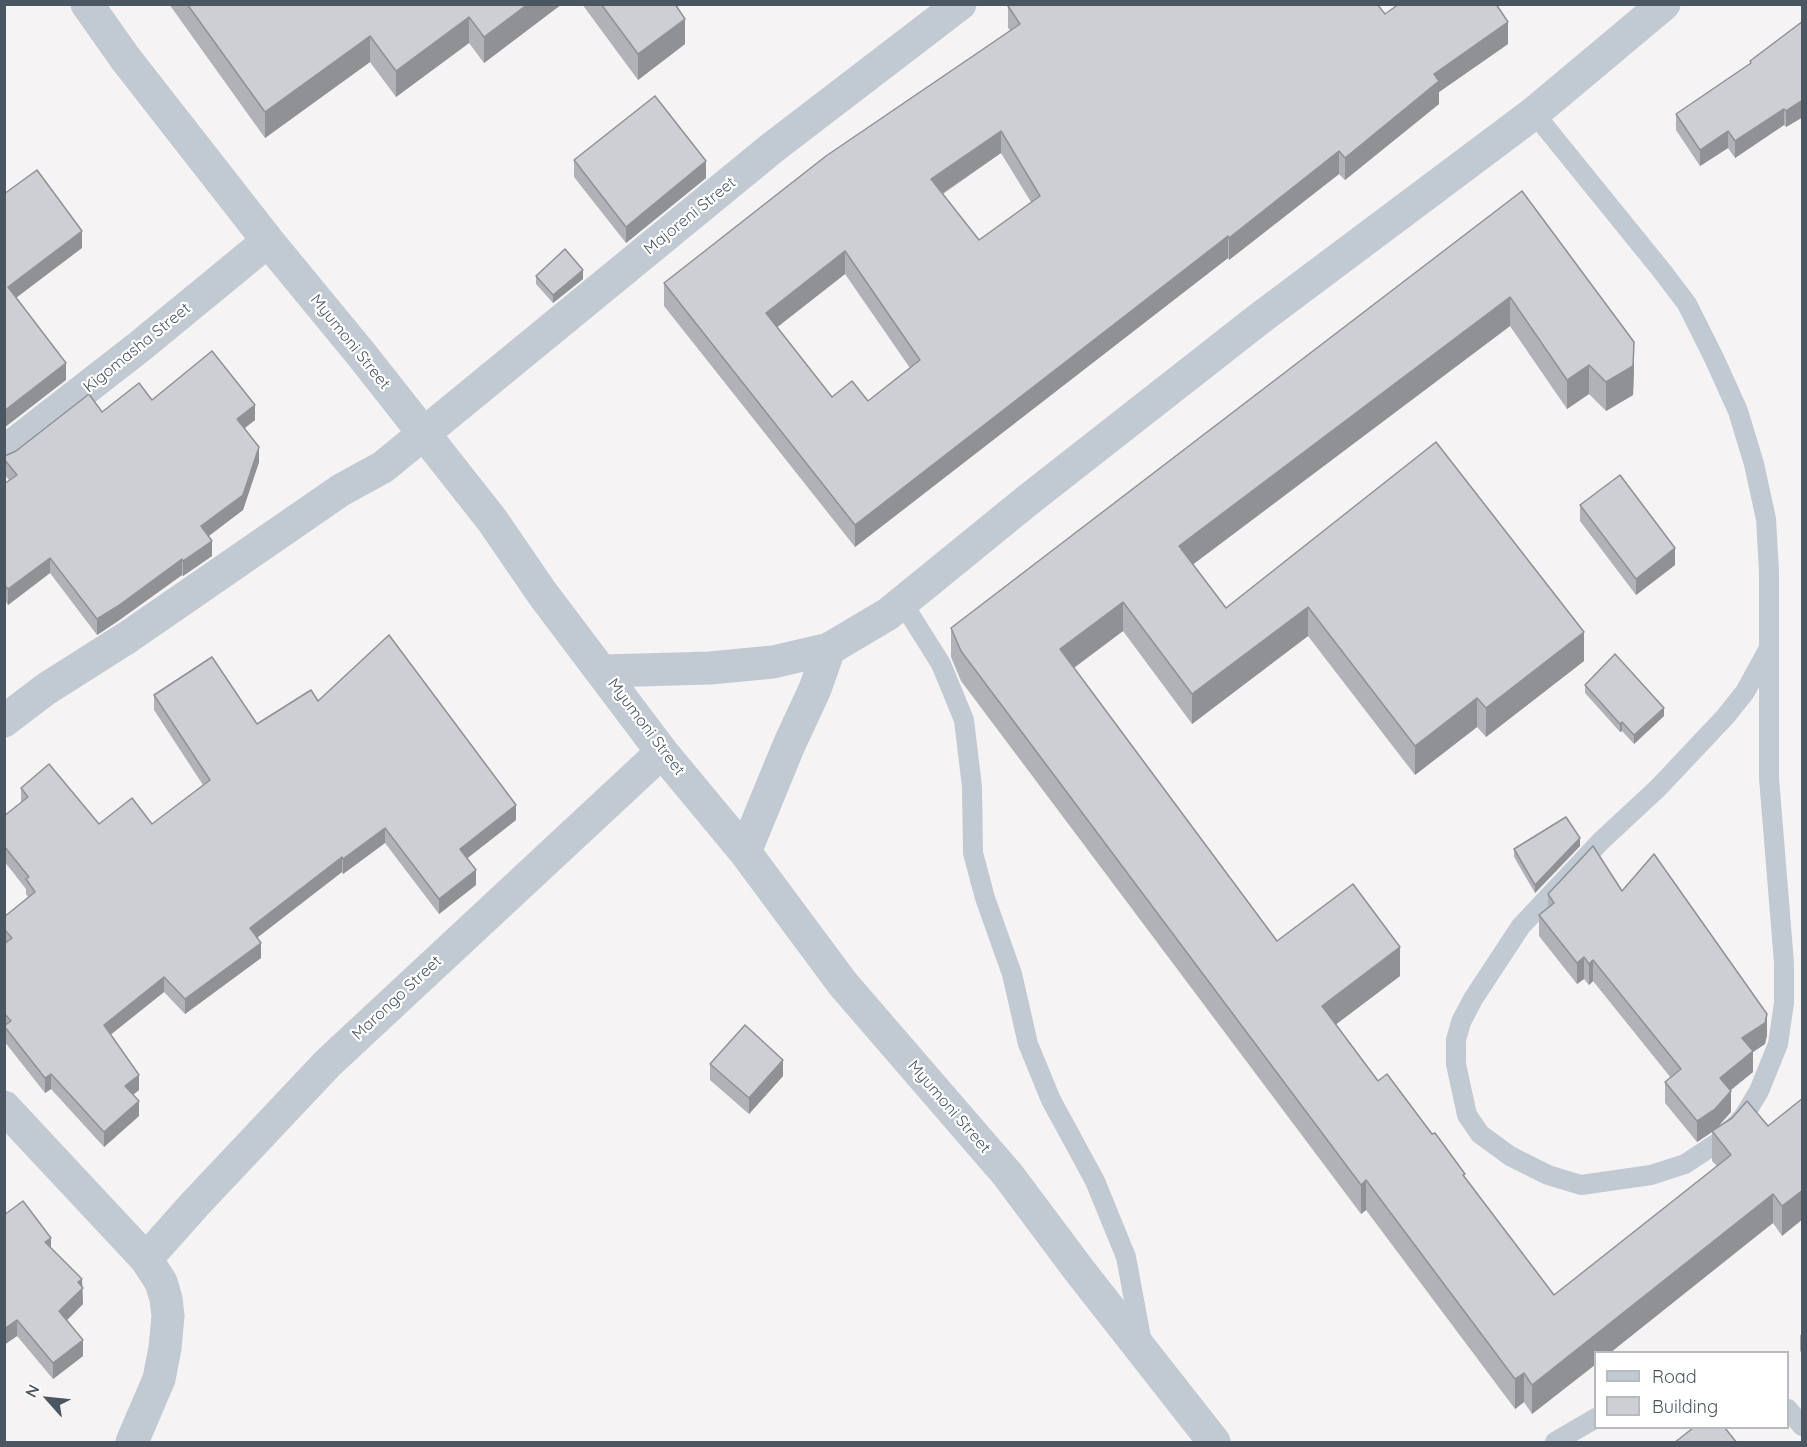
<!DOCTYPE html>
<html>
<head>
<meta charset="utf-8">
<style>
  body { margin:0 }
  #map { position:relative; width:1807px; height:1447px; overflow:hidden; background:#f5f3f3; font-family:Quicksand,sans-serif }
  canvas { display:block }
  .frame { position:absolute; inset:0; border:6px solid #4a5661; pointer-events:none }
  .legend { position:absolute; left:1594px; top:1351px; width:195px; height:78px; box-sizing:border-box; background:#fff; border:2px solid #b7bbc0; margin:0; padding:8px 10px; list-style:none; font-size:18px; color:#4a5661 }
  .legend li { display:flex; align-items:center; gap:12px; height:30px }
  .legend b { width:30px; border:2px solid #b7bbc0 }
  .north { position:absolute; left:18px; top:1369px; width:60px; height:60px; -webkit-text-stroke:4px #fff; paint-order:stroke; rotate:297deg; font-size:16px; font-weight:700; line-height:24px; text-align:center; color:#4a5661 }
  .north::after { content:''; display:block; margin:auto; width:21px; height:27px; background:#4a5661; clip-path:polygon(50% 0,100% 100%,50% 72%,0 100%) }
</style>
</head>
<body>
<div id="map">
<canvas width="1807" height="1447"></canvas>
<div class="frame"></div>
<ul class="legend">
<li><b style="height:8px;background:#c1cad2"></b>Road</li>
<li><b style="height:16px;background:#cdcfd5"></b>Building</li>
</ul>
<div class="north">N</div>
</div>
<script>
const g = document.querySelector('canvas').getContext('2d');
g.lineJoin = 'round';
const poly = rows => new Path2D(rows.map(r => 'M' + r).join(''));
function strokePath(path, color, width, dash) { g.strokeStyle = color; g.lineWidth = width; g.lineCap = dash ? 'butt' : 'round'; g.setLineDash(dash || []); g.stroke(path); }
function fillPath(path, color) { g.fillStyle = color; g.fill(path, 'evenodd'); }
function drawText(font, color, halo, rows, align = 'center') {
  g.font = font + ' Quicksand,sans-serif'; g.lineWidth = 4.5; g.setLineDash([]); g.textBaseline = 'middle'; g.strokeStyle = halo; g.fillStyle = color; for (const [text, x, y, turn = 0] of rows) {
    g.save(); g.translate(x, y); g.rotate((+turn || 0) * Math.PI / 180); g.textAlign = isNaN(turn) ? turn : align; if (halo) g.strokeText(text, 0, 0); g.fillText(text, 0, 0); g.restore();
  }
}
strokePath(poly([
  [1534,113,1662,271,1687,304,1714,358,1738,411,1754,464,1766,519,1769,571,1769,778,1784,963,1784,1003,1778,1044,1759,1091,1744,1116,1723,1139,1685,1164,1651,1175,1581,1185,1548,1175,1510,1156,1480,1134,1467,1115,1456,1064,1456,1040,1461,1022,1473,999,1521,926,1601,841,1658,788,1725,717,1745,692,1768,650],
  [902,602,941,664,964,720,972,787,973,853,985,898,1012,974,1028,1044,1051,1100,1095,1181,1126,1257,1142,1343],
  [1788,1409,1802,1426],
  [1555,1442,1596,1418]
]), '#c1cad2', 20);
strokePath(poly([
  [87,4,125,58,268,241,361,354,492,520,542,593,662,752,745,852,843,984,1008,1175,1079,1270,1214,1442],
  [4,452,139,347,268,241],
  [603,671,710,668,773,662,829,649,888,614,1028,500,1259,319,1534,113,1664,4],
  [4,721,46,689,128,637,341,490,383,467,772,148,960,4],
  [745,852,789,745,815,689,829,649],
  [4,1107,146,1259,161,1282,166,1299,168,1316,165,1348,159,1379,132,1442],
  [146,1259,195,1204,328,1063,662,752]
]), '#c1cad2', 33);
fillPath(poly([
  [169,4,562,4,484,63,469,43,396,97,370,62,265,138],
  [582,4,675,4,685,44,638,80],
  [1008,6,1385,14,1508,44,1439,92,1439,104,1345,180,1339,174,1229,260,1228,258,855,547,664,306,664,283,1010,30,1008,28],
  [1001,153,1031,202,979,240,943,194],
  [845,274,910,368,868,401,832,397,777,327],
  [1803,21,1803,117,1786,127,1784,125,1735,158,1728,148,1700,166,1676,130,1676,114,1750,64,1750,61],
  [574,160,706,178,626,243,574,177],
  [1522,191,1634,371,1633,395,1606,411,1589,394,1567,409,1510,326,1193,564,1226,608,1436,442,1584,661,1486,737,1477,727,1415,775,1308,636,1192,724,1123,631,1074,668,1277,941,1400,976,1336,1024,1378,1081,1465,1178,1554,1295,1717,1166,1712,1161,1712,1132,1697,1142,1665,1103,1665,1082,1671,1078,1593,981,1589,985,1584,979,1577,984,1539,936,1539,915,1548,907,1548,894,1622,891,1767,1035,1765,1044,1753,1052,1753,1072,1730,1090,1731,1112,1717,1128,1768,1126,1803,1098,1782,1236,1773,1223,1596,1353,1596,1364,1532,1414,1524,1402,1515,1409,1366,1210,1361,1214,961,681,951,657,951,628],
  [536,276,583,279,553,303,536,284],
  [152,400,255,420,245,428,259,462,243,510,208,536,212,556,183,576,182,575,118,621,97,635,50,573,8,605,6,602,4,603,4,484,9,480,4,474,4,455,7,455,102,412],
  [1580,505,1675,565,1636,595,1580,521],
  [1585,685,1664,716,1634,744,1622,731,1620,732,1585,693],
  [154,695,257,724,318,701,516,820,467,858,476,885,439,914,385,843,343,874,342,872,257,938,261,958,185,1014,164,992,110,1035,139,1090,133,1095,139,1116,104,1147,51,1089,45,1093,4,1041,4,917,28,897,26,894,26,889,4,861,4,816,21,803,21,788,99,824,152,824,203,785,154,710],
  [1580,846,1535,893,1514,857,1514,849],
  [710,1064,783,1076,749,1114,710,1080],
  [51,1248,82,1287,83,1304,67,1320,83,1356,53,1379,17,1336,4,1345],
  [1803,1334,1803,1354,1800,1351,1800,1335]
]), '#b0b2b7');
fillPath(poly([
  [528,4,562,4,484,63,484,37],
  [469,17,469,43,396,97,396,71],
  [685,19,685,44,638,80,638,54],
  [1508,22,1508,44,1439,92,1439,104,1345,180,1345,158,1434,74],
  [370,36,370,62,265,138,265,112],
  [1803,100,1803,117,1786,127,1786,111],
  [1784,109,1784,125,1735,158,1735,141],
  [1001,131,1001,153,931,201,931,179],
  [1728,131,1728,148,1700,166,1700,150],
  [1339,151,1339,174,1229,260,1229,238],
  [706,161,706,178,626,243,626,227],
  [82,231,82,248,8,304,8,287],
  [1228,236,1228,258,855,547,855,525],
  [845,251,845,274,766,336,766,313],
  [583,270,583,279,553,303,553,295],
  [1510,297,1510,326,1179,575,1179,546],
  [1634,342,1634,371,1633,395,1606,411,1606,382],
  [66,363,66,380,4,428,4,411],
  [1589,365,1589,394,1567,409,1567,380],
  [255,405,255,420,237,434,237,419],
  [259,447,259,462,243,510,201,542,201,526],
  [212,541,212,556,183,576,183,561],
  [1675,548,1675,565,1636,595,1636,579],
  [50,558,50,573,8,605,8,589],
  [182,559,182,575,118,621,97,635,97,619],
  [6,587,6,602,4,603,4,588],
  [1123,602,1123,631,1060,678,1060,649],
  [1308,607,1308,636,1192,724,1192,694],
  [1584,632,1584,661,1486,737,1486,708],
  [1477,698,1477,727,1415,775,1415,746],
  [1664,708,1664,716,1634,744,1634,735],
  [1622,722,1622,731,1620,732,1620,724],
  [516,805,516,820,460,864,460,849],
  [385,828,385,843,343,874,343,859],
  [1580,838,1580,846,1535,893,1535,885],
  [342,857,342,872,250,943,250,928],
  [476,870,476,885,439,914,439,899],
  [261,943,261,958,185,1014,185,999],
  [1400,947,1400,976,1322,1035,1322,1006],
  [1584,957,1584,979,1577,984,1577,963],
  [1593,960,1593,981,1589,985,1589,964],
  [164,977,164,992,104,1040,104,1025],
  [1767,1014,1767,1035,1765,1044,1753,1052,1753,1072,1720,1099,1720,1078,1742,1038],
  [783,1060,783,1076,749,1114,749,1098],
  [51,1074,51,1089,45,1093,45,1078],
  [139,1075,139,1090,125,1101,125,1086],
  [1731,1091,1731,1112,1715,1130,1697,1142,1697,1121],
  [139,1101,139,1116,104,1147,104,1132],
  [1366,1180,1366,1210,1361,1214,1361,1185],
  [1803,1190,1803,1219,1782,1236,1782,1206],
  [1773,1194,1773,1223,1610,1353,1596,1353,1596,1364,1532,1414,1532,1385],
  [51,1238,51,1254,45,1242],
  [82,1279,83,1304,59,1328,59,1311,78,1282],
  [17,1320,17,1336,4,1345,4,1329],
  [83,1340,83,1356,53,1379,53,1363],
  [1524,1373,1524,1402,1515,1409,1515,1379]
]), '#909195');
const building = poly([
  [187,4,346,5,528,4,484,37,469,17,396,71,370,36,265,112,187,4],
  [601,4,675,4,685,19,638,54,601,4],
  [1010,4,1377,4,1385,14,1399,4,1496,4,1508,22,1434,74,1439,81,1345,158,1339,151,1229,238,1228,236,855,525,664,283,826,156,1020,24,1008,6,1010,4],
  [1001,131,1040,196,979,240,931,179,1001,131],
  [845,251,920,360,868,401,852,381,832,397,766,313,845,251],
  [1803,21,1803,100,1786,111,1784,109,1735,141,1728,131,1700,150,1676,114,1751,63,1750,61,1803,21],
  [655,96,706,161,626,227,574,160,655,96],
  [37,170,82,231,8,287,66,363,4,411,4,194,37,170],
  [1522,191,1634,342,1633,366,1606,382,1589,365,1567,380,1510,297,1179,546,1226,608,1436,442,1584,632,1486,708,1477,698,1415,746,1308,607,1192,694,1123,602,1060,649,1277,941,1353,884,1400,947,1322,1006,1378,1081,1387,1074,1432,1134,1435,1133,1465,1174,1463,1175,1554,1295,1731,1155,1712,1131,1732,1118,1747,1101,1768,1126,1803,1098,1803,1190,1782,1206,1773,1194,1532,1385,1524,1373,1515,1379,1366,1180,1361,1185,961,651,951,628,1522,191],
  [565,249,583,270,553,295,536,276,565,249],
  [212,351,255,405,237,419,259,447,243,495,201,526,212,541,183,561,182,559,118,606,97,619,50,558,8,589,6,587,4,588,4,484,17,475,4,459,4,455,7,455,16,451,89,394,102,412,139,383,152,400,212,351],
  [1620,475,1675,548,1636,579,1580,505,1620,475],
  [389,635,516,805,460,849,476,870,439,899,385,828,343,859,342,857,250,928,261,943,185,999,164,977,104,1025,139,1075,125,1086,139,1101,104,1132,51,1074,45,1078,4,1026,11,1021,4,1013,4,944,12,938,4,929,4,917,35,892,26,879,29,877,4,846,4,816,28,797,21,788,49,764,99,824,132,798,152,824,210,780,154,695,212,657,257,724,311,690,318,701,389,635],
  [1615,654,1664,708,1634,735,1622,722,1620,724,1585,685,1615,654],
  [1566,817,1580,838,1535,885,1514,849,1566,817],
  [1593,846,1622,891,1654,854,1767,1014,1765,1023,1742,1038,1753,1051,1720,1078,1731,1091,1715,1109,1697,1121,1665,1082,1681,1069,1593,960,1589,964,1584,957,1577,963,1539,915,1554,903,1548,894,1593,846],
  [745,1025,783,1060,749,1098,710,1064,745,1025],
  [23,1201,51,1238,45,1242,82,1279,78,1282,83,1288,59,1311,83,1340,53,1363,17,1320,4,1329,4,1215,23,1201],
  [1693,1428,1725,1428,1737,1443,1674,1443,1693,1428]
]);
fillPath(building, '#cdcfd5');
strokePath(building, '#909195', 1.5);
drawText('16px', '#4a5661', '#fff', [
  ["Majoreni Street",690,216,-39],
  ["Myumoni Street",350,342,51],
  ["Kigomasha Street",137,348,-39],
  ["Myumoni Street",646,727,53],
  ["Marongo Street",397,998,-43],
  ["Myumoni Street",949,1107,49]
]);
</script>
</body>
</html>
